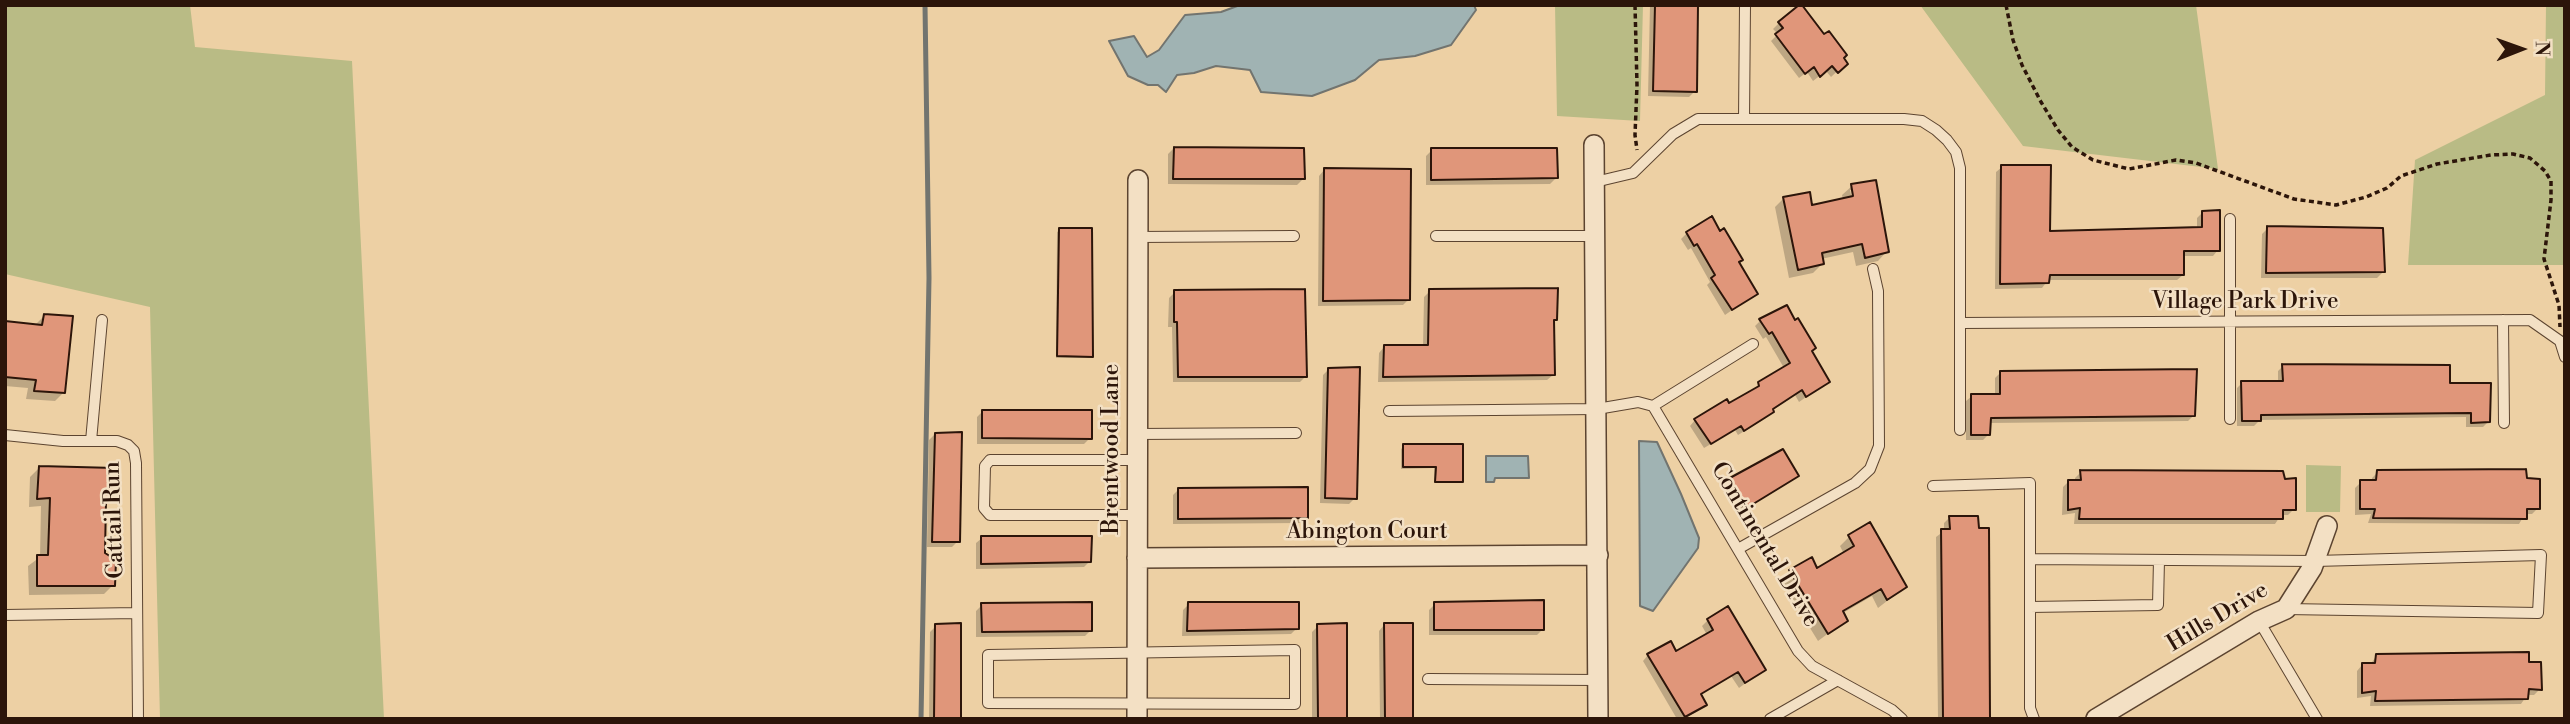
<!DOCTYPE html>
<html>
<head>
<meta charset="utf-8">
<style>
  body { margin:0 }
  #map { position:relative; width:2570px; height:724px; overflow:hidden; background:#edd0a4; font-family:"Libre Bodoni",serif }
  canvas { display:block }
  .frame { position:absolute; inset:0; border:7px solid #2c150a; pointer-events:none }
  .north { position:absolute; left:2486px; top:14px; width:70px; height:70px; -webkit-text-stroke:5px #f3e0c4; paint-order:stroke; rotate:89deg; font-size:19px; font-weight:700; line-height:28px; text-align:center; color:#2c150a }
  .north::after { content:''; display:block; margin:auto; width:24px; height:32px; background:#2c150a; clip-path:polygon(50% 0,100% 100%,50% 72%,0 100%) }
</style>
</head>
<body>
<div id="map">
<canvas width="2570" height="724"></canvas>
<div class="frame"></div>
<div class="north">N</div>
</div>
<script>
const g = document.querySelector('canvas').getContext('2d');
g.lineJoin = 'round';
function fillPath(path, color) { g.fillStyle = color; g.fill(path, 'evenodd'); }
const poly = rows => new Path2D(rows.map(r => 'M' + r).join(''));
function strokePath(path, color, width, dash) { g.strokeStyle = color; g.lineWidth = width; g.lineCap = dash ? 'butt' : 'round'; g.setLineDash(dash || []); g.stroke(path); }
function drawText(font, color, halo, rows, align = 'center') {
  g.font = font + ' "Libre Bodoni",serif'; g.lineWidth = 5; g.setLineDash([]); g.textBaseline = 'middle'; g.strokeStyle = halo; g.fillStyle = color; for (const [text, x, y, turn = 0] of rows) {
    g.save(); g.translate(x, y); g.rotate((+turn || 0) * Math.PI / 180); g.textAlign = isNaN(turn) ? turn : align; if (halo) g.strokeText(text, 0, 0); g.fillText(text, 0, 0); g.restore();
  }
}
fillPath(poly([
  [5,5,190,5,195,47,352,61,384,719,160,719,150,307,5,274],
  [1555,5,1643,5,1640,121,1557,116],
  [1920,5,2196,5,2218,169,2023,146],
  [2546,5,2565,5,2565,265,2408,265,2415,160,2545,95],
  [2306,465,2341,466,2340,512,2306,512]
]), '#b9bb85');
const water = poly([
  [1240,5,1474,5,1476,10,1451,45,1415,56,1379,60,1355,80,1312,96,1261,92,1250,70,1216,66,1194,73,1177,75,1166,92,1158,85,1148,85,1128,76,1109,41,1134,36,1147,57,1159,50,1185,15,1221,12,1240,5],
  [1639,441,1657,442,1681,494,1699,538,1698,548,1653,611,1640,606,1639,441],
  [1486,456,1528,456,1529,478,1495,478,1494,482,1486,482,1486,456]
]);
fillPath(water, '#a0b3b3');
strokePath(water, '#72746f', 2);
fillPath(poly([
  [1650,5,1697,5,1695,91,1689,97,1648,96],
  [1779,23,1842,58,1845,64,1831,77,1826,71,1813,81,1807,72,1799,78,1771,41,1778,34,1773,29],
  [1174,148,1303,179,1297,185,1168,184,1168,154],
  [1432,150,1556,178,1550,184,1426,185,1426,156],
  [2002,167,2048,233,2197,229,2197,218,2203,212,2218,250,2213,256,2182,256,2183,275,2177,280,2048,280,2042,288,1995,289,1996,172],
  [1324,170,1409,299,1403,305,1318,306,1319,176],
  [1852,186,1887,251,1878,261,1856,266,1853,252,1821,259,1822,264,1813,273,1789,278,1775,207,1784,198,1811,207,1843,200,1842,195],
  [1850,190,1854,190,1853,205],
  [2268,228,2383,272,2377,278,2261,278,2262,234],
  [1060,230,1091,356,1089,358,1056,358,1057,232],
  [1687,233,1737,263,1755,294,1725,315,1707,285,1710,282,1691,248,1688,250,1681,239],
  [1430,291,1556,319,1553,322,1553,375,1547,380,1378,382,1379,353,1384,347,1423,347,1424,297],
  [1175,292,1306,376,1300,382,1173,382,1172,327,1168,327,1169,298],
  [44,316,64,392,55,401,26,399,28,388,5,386,5,323,35,325],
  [1760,321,1828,382,1799,402,1795,395,1771,411,1766,418,1738,435,1735,430,1704,448,1690,426,1695,420,1754,391,1759,384,1784,368,1766,337,1763,339,1755,326],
  [2283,366,2448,384,2488,422,2483,427,2466,427,2466,417,2260,420,2254,426,2237,426,2237,388,2242,383,2278,382,2278,371],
  [1329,369,1355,498,1349,504,1320,503,1323,375],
  [2000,373,2194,415,2188,421,1989,423,1989,434,1983,440,1966,440,1966,401,1972,396,1995,395,1995,378],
  [983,411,1090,438,1084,444,977,444,977,417],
  [935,434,958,541,952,547,927,547,929,440],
  [1404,446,1461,481,1459,483,1434,483,1434,468,1401,469,1401,449],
  [39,468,105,501,104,554,113,585,104,594,29,595,28,566,40,557,41,506,29,507,30,477],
  [2081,472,2294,509,2288,515,2281,515,2275,524,2074,524,2075,513,2062,515,2063,487,2068,482,2075,481,2075,478],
  [2378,472,2538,508,2532,514,2525,514,2519,524,2368,523,2371,514,2355,515,2355,488,2361,482,2372,482,2372,478],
  [1797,476,1738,514,1724,486,1729,480],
  [1179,489,1307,517,1301,523,1173,524,1173,495],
  [1950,517,1989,719,1938,719,1936,537,1944,531,1944,523],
  [1849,537,1905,587,1878,608,1872,596,1843,613,1846,620,1818,641,1781,581,1790,572,1811,560,1816,570,1844,554,1840,546],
  [982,538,1090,561,1084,567,976,569,976,543],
  [1189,604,1297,628,1291,634,1182,636,1183,610],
  [1435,604,1543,629,1537,635,1429,635,1429,610],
  [982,605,1091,630,1085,636,976,637,976,611],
  [1708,620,1763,670,1739,688,1731,676,1700,695,1705,704,1699,710,1684,719,1677,719,1643,661,1648,655,1676,654,1707,635,1702,626],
  [1384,625,1412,719,1380,719,1379,631],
  [936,626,959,719,929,719,930,632],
  [1318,626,1345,719,1312,719,1312,632],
  [2377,655,2528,664,2540,689,2534,695,2527,695,2521,704,2370,706,2371,696,2357,698,2357,671,2362,665,2370,665]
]), '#0003');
strokePath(poly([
  [921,719,929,278,925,5]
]), '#72746f', 5);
const building = poly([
  [1655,5,1698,5,1697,92,1653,91,1655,5],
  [1799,5,1802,5,1824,34,1829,31,1847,55,1844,58,1848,64,1838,73,1832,66,1820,77,1814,67,1805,74,1775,34,1783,28,1778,22,1799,5],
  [1174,147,1304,148,1305,179,1173,179,1174,147],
  [1431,148,1557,148,1558,178,1431,180,1431,148],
  [2001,165,2051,165,2050,231,2202,227,2202,211,2220,210,2220,251,2184,251,2184,275,2050,275,2049,283,2000,284,2001,165],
  [1324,168,1411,169,1410,300,1323,301,1324,168],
  [1876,180,1889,252,1865,258,1862,244,1822,253,1824,264,1798,270,1783,197,1810,192,1812,205,1853,196,1851,184,1876,180],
  [1712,216,1720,231,1724,228,1743,260,1739,262,1758,294,1732,310,1711,278,1715,275,1697,244,1694,246,1686,232,1712,216],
  [2267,226,2383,228,2385,272,2266,273,2267,226],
  [1059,228,1092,228,1093,357,1057,356,1059,228],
  [1558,288,1557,320,1554,320,1555,375,1383,377,1384,345,1428,345,1429,289,1558,288],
  [1305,289,1307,377,1178,377,1177,322,1174,322,1174,290,1305,289],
  [1787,305,1795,320,1798,318,1816,348,1812,351,1830,382,1806,397,1802,390,1773,409,1774,412,1744,431,1741,426,1711,444,1694,419,1727,399,1729,403,1759,386,1758,382,1790,363,1772,332,1769,334,1759,319,1787,305],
  [44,314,73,316,65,393,34,391,36,380,5,377,5,321,42,325,44,314],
  [2282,364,2450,365,2450,383,2491,383,2490,422,2471,423,2471,413,2261,415,2261,421,2242,421,2241,381,2283,381,2282,364],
  [1360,367,1357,499,1325,498,1328,368,1360,367],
  [2197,369,2195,416,1991,418,1990,435,1971,435,1971,394,2000,394,2000,371,2197,369],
  [982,410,1092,410,1092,439,982,438,982,410],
  [962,432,960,542,932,542,935,433,962,432],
  [1403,444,1463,444,1463,482,1435,482,1436,467,1403,467,1403,444],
  [1783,449,1799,476,1745,509,1728,479,1783,449],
  [39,466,115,468,115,489,106,501,105,553,116,560,115,586,37,586,37,555,48,555,50,498,37,499,39,466],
  [2526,469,2527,478,2540,479,2540,509,2527,509,2527,519,2373,518,2375,509,2360,509,2360,480,2376,480,2377,470,2526,469],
  [2080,470,2283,471,2285,479,2296,478,2296,510,2283,510,2283,519,2079,519,2080,508,2068,510,2068,480,2081,480,2080,470],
  [1308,487,1308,518,1178,519,1178,488,1308,487],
  [1949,516,1978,516,1979,528,1989,528,1990,719,1943,719,1941,529,1950,529,1949,516],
  [1870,522,1907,587,1887,600,1881,589,1843,611,1848,621,1828,634,1789,570,1812,557,1817,568,1854,546,1848,535,1870,522],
  [981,536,1092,536,1091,562,981,564,981,536],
  [1544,600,1544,630,1434,630,1434,602,1544,600],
  [1092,602,1092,631,982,632,981,603,1092,602],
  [1188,602,1299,602,1299,629,1187,631,1188,602],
  [1728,606,1766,670,1745,683,1738,672,1701,694,1707,705,1685,717,1647,654,1671,641,1676,651,1713,630,1707,619,1728,606],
  [961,623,961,719,934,719,935,624,961,623],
  [1347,623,1347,719,1318,719,1317,624,1347,623],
  [1384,623,1413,623,1413,719,1385,719,1384,623],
  [2529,652,2529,662,2541,662,2542,690,2529,689,2528,699,2375,701,2376,691,2362,693,2362,663,2375,663,2376,654,2529,652]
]);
fillPath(building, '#e0967a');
strokePath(building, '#2c150a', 2);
const lane = poly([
  [1744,119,1745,5],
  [1595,182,1633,173,1673,134,1698,119,1904,119,1922,121,1936,130,1947,140,1956,152,1960,168,1960,430],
  [2230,219,2230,419],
  [1436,236,1594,236],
  [1138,237,1294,236],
  [2503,320,2504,423],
  [1960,323,2530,320,2560,341,2565,357],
  [1653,406,1753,344],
  [1389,411,1597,409,1638,402,1653,406,1798,651,1812,666,1892,710,1902,719],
  [1137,434,1296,433],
  [5,435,63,441,117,441,128,445,134,451,136,463,138,719],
  [91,441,102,320],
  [1933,486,2030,483,2030,708,2034,719],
  [1137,515,990,515,984,508,985,466,990,460,1137,460],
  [1738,549,1855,483,1870,469,1879,446,1878,291,1873,269],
  [2030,559,2315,561,2541,555,2538,613,2286,609],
  [2030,607,2158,605,2159,560],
  [5,615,137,613],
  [2259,621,2317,719],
  [1295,650,1295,704,988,703,988,655,1295,650],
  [1428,679,1598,680],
  [1770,719,1838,680]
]);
const street = poly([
  [1594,145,1598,719],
  [1137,558,1598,555],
  [1137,719,1138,180],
  [2096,719,2259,621,2286,609,2312,568,2327,526]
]);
strokePath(lane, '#5c4430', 12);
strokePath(street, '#5c4430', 22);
strokePath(poly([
  [1635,5,1637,85,1635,135,1637,150],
  [2006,5,2013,40,2022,65,2041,102,2058,130,2072,147,2093,160,2129,169,2176,160,2196,163,2294,199,2336,205,2366,197,2387,188,2401,176,2437,164,2491,155,2513,154,2530,158,2545,171,2551,181,2551,200,2544,259,2559,305,2560,327]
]), '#2c150a', 3.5, [5, 3.5]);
strokePath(lane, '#f3e0c4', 10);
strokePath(street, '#f3e0c4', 19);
drawText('23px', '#2c150a', '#f3e0c4', [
  ["Village Park Drive",2245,302],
  ["Brentwood Lane",1112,449,-90],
  ["Cattail Run",115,520,-92],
  ["Abington Court",1367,532],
  ["Continental Drive",1764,545,59],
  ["Hills Drive",2218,618,-31]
]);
</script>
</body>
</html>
